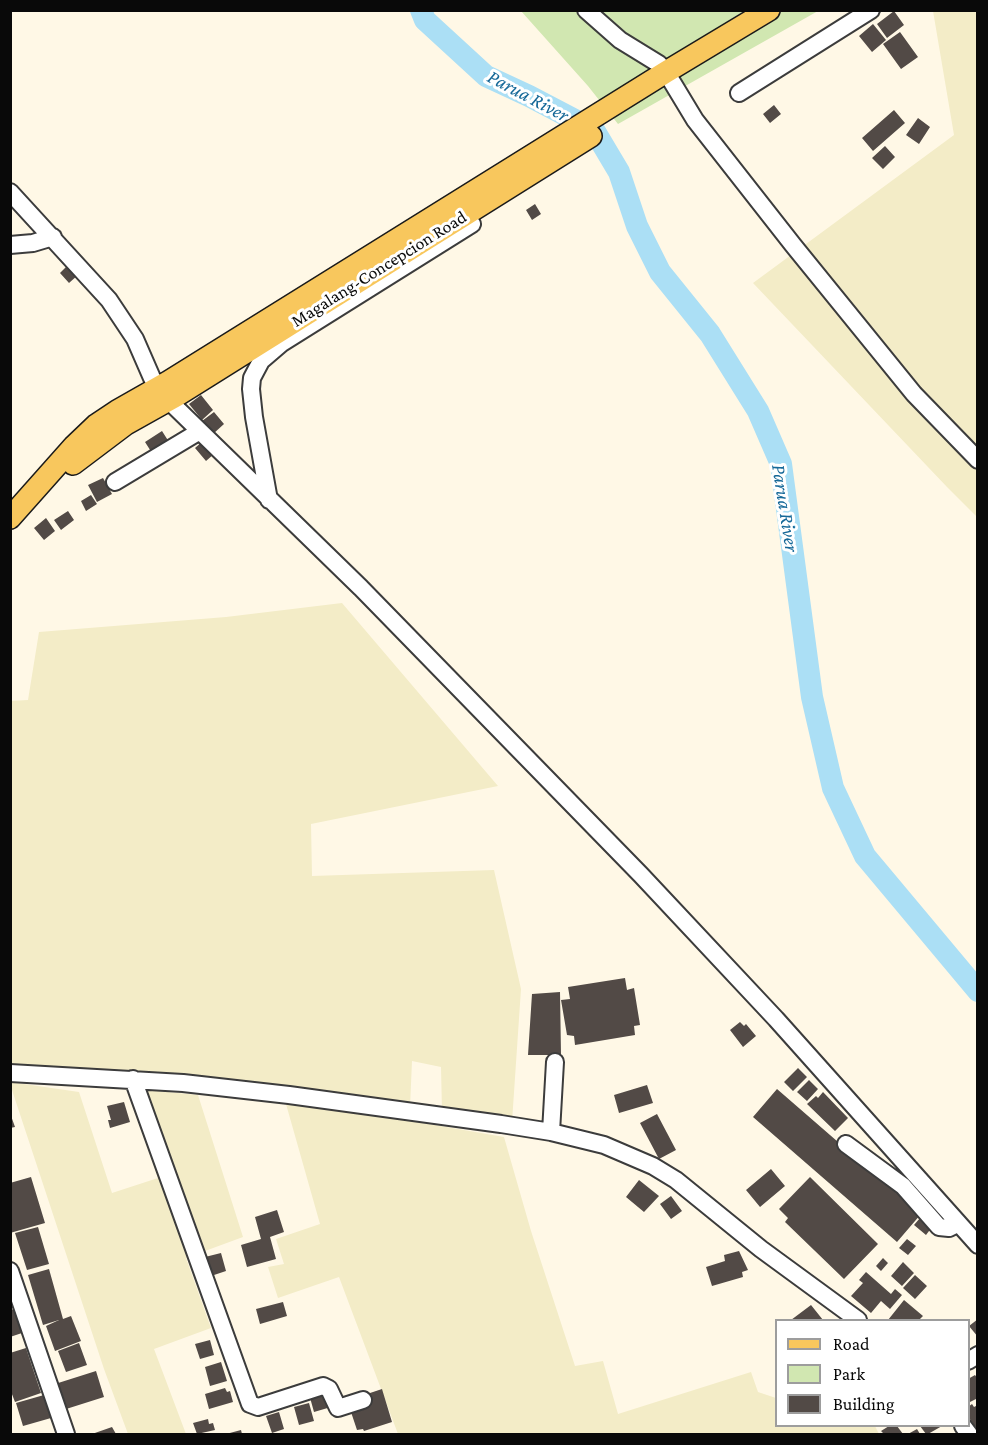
<!DOCTYPE html>
<html>
<head>
<meta charset="utf-8">
<style>
  body { margin:0 }
  #map { position:relative; width:988px; height:1445px; overflow:hidden; background:#fff8e6; font-family:"Crimson Pro",serif }
  canvas { display:block }
  .frame { position:absolute; inset:0; border:12px solid #090909; pointer-events:none }
  .legend { position:absolute; left:775px; top:1319px; width:195px; height:108px; box-sizing:border-box; background:#fff; border:2px solid #9d9d9d; margin:0; padding:8px 10px; list-style:none; font-size:18px; color:#090909 }
  .legend li { display:flex; align-items:center; gap:12px; height:30px }
  .legend b { width:30px; border:2px solid #9d9d9d }
</style>
</head>
<body>
<div id="map">
<canvas width="988" height="1445"></canvas>
<div class="frame"></div>
<ul class="legend">
<li><b style="height:8px;background:#f8c75d"></b>Road</li>
<li><b style="height:16px;background:#d1e7b1"></b>Park</li>
<li><b style="height:16px;background:#524a46"></b>Building</li>
</ul>
</div>
<script>
const g = document.querySelector('canvas').getContext('2d');
g.lineJoin = 'round';
function fillPath(path, color) { g.fillStyle = color; g.fill(path, 'evenodd'); }
const poly = rows => new Path2D(rows.map(r => 'M' + r).join(''));
function strokePath(path, color, width, dash) { g.strokeStyle = color; g.lineWidth = width; g.lineCap = dash ? 'butt' : 'round'; g.setLineDash(dash || []); g.stroke(path); }
function drawText(font, color, halo, rows, align = 'center') {
  g.font = font + ' "Crimson Pro",serif'; g.lineWidth = 6; g.setLineDash([]); g.textBaseline = 'middle'; g.strokeStyle = halo; g.fillStyle = color; for (const [text, x, y, turn = 0] of rows) {
    g.save(); g.translate(x, y); g.rotate((+turn || 0) * Math.PI / 180); g.textAlign = isNaN(turn) ? turn : align; if (halo) g.strokeText(text, 0, 0); g.fillText(text, 0, 0); g.restore();
  }
}
fillPath(poly([
  [933,11,977,11,977,517,947,487,753,283,954,135],
  [342,603,498,786,311,824,312,876,494,870,521,989,512,1122,442,1112,441,1067,412,1061,410,1107,11,1067,10,701,28,700,39,632,226,617],
  [10,1082,79,1092,112,1193,158,1178,128,1088,198,1095,243,1237,186,1258,211,1328,154,1349,186,1434,128,1434,104,1369,11,1087],
  [286,1104,412,1121,504,1137,531,1231,575,1366,603,1361,618,1414,751,1372,758,1392,776,1398,776,1426,875,1426,879,1434,398,1434,339,1277,278,1298,268,1267,284,1264,276,1239,320,1224]
]), '#f3ecc7');
fillPath(poly([
  [521,11,818,11,618,124,588,86]
]), '#d1e7b1');
strokePath(poly([
  [421,10,425,20,486,76,529,96,594,130,619,172,637,226,660,272,710,334,758,411,781,464,812,697,833,788,865,856,978,991]
]), '#abdff5', 22);
fillPath(poly([
  [894,11,904,25,887,38,877,24],
  [873,24,886,40,872,52,859,36],
  [900,32,918,57,901,69,883,44],
  [774,105,781,114,770,123,763,114],
  [894,110,905,123,873,151,862,138],
  [918,118,930,127,919,144,906,135],
  [885,146,895,157,883,169,872,158],
  [535,204,541,214,532,220,526,210],
  [68,265,78,275,69,283,60,273],
  [201,395,213,410,202,420,189,404],
  [214,412,224,424,213,434,202,421],
  [162,431,169,442,152,453,145,442],
  [203,441,214,454,206,461,195,448],
  [103,478,112,494,97,502,88,485],
  [91,495,97,504,86,511,81,501],
  [68,511,74,520,61,530,54,520],
  [46,518,55,531,44,540,34,528],
  [625,978,627,990,634,988,640,1025,634,1026,635,1035,575,1045,574,1036,567,1035,561,1000,570,999,568,987],
  [560,992,561,1055,528,1055,532,994],
  [740,1022,744,1026,746,1024,756,1036,743,1047,730,1030],
  [798,1068,807,1077,793,1091,784,1082],
  [809,1080,818,1089,807,1101,797,1092],
  [647,1085,653,1103,619,1113,614,1095],
  [777,1089,921,1214,897,1242,753,1117],
  [823,1092,848,1118,835,1131,807,1104,816,1096,818,1098],
  [124,1102,130,1122,110,1128,108,1120,111,1120,107,1106],
  [10,1113,15,1127,10,1128],
  [657,1114,676,1150,659,1159,640,1123],
  [771,1169,785,1186,760,1207,746,1190],
  [31,1177,45,1223,10,1233,10,1183],
  [810,1177,878,1244,844,1279,785,1222,788,1218,779,1209],
  [639,1180,659,1196,644,1212,626,1197],
  [671,1196,682,1211,671,1219,660,1204],
  [277,1210,284,1232,270,1237,276,1259,247,1267,241,1245,261,1239,255,1217],
  [920,1218,932,1227,926,1235,914,1225],
  [38,1227,49,1264,27,1270,15,1233],
  [907,1239,916,1246,908,1255,899,1248],
  [739,1251,748,1270,742,1272,743,1277,712,1286,706,1267,725,1261,724,1255],
  [221,1253,226,1271,211,1276,205,1257],
  [883,1258,888,1263,881,1271,876,1266],
  [903,1262,914,1273,902,1286,891,1276],
  [49,1269,63,1319,71,1316,81,1341,55,1351,46,1326,59,1320,43,1325,28,1275],
  [866,1272,891,1294,895,1289,902,1295,890,1309,881,1301,871,1313,851,1296,863,1283,859,1280],
  [915,1275,927,1286,915,1299,903,1288],
  [904,1300,923,1316,919,1320,888,1320],
  [283,1302,287,1316,260,1324,256,1309],
  [811,1305,823,1320,791,1320],
  [15,1309,22,1333,10,1337,10,1310],
  [978,1319,978,1337,969,1326],
  [210,1340,214,1355,200,1359,195,1344],
  [79,1343,87,1365,66,1372,58,1351],
  [26,1348,41,1393,15,1402,10,1389,10,1353],
  [221,1362,227,1381,210,1386,205,1367],
  [96,1371,104,1397,63,1410,55,1384],
  [975,1375,978,1379,978,1398,968,1403,968,1379],
  [225,1388,227,1392,230,1391,233,1402,209,1409,205,1394],
  [326,1389,331,1407,314,1412,309,1394],
  [382,1389,392,1422,364,1431,363,1429,357,1430,350,1409,364,1395],
  [44,1395,51,1418,23,1426,16,1403],
  [309,1403,314,1421,299,1425,294,1407],
  [972,1404,974,1407,978,1405,978,1426,975,1427,968,1416,968,1407],
  [279,1412,284,1429,272,1433,266,1416],
  [208,1419,209,1424,213,1423,215,1430,197,1434,193,1423],
  [889,1426,897,1426,903,1434,884,1434,881,1431],
  [920,1426,942,1426,928,1434,926,1434],
  [112,1427,116,1434,92,1434],
  [917,1429,920,1434,908,1434],
  [241,1430,242,1434,226,1434]
]), '#524a46');
const minor = poly([
  [586,10,620,40,659,64,666,72,695,120,793,245,914,394,978,460],
  [739,93,871,10],
  [10,192,109,300,135,339,152,378,168,400,361,588,641,875,776,1019,978,1245],
  [10,245,33,243,53,237],
  [115,482,200,431],
  [269,500,254,417,251,389,252,378,261,361,282,343,472,224],
  [10,1073,183,1083,289,1095,501,1124,551,1132,604,1145,653,1166,676,1180,761,1249,858,1320],
  [133,1079,250,1404,258,1407,323,1386,329,1389,338,1408,363,1400],
  [551,1132,555,1062],
  [846,1144,903,1186,939,1227,949,1228,957,1224],
  [10,1271,66,1434],
  [968,1361,978,1355],
  [963,1426,969,1434]
]);
const major = poly([
  [73,464,126,424,176,396,591,136],
  [10,518,74,446,96,425,117,411,168,382,666,72,769,10]
]);
strokePath(minor, '#3c3c3c', 20);
strokePath(major, '#1a1a1a', 24);
strokePath(minor, '#fff', 16);
strokePath(major, '#f8c75d', 21);
drawText('18px', '#090909', '#fff', [
  ["Magalang-Concepcion Road",379,269,-32]
]);
drawText('italic 20px', '#156898', '#fff', [
  ["Parua River",528,96,28],
  ["Parua River",785,508,81]
]);
</script>
</body>
</html>
